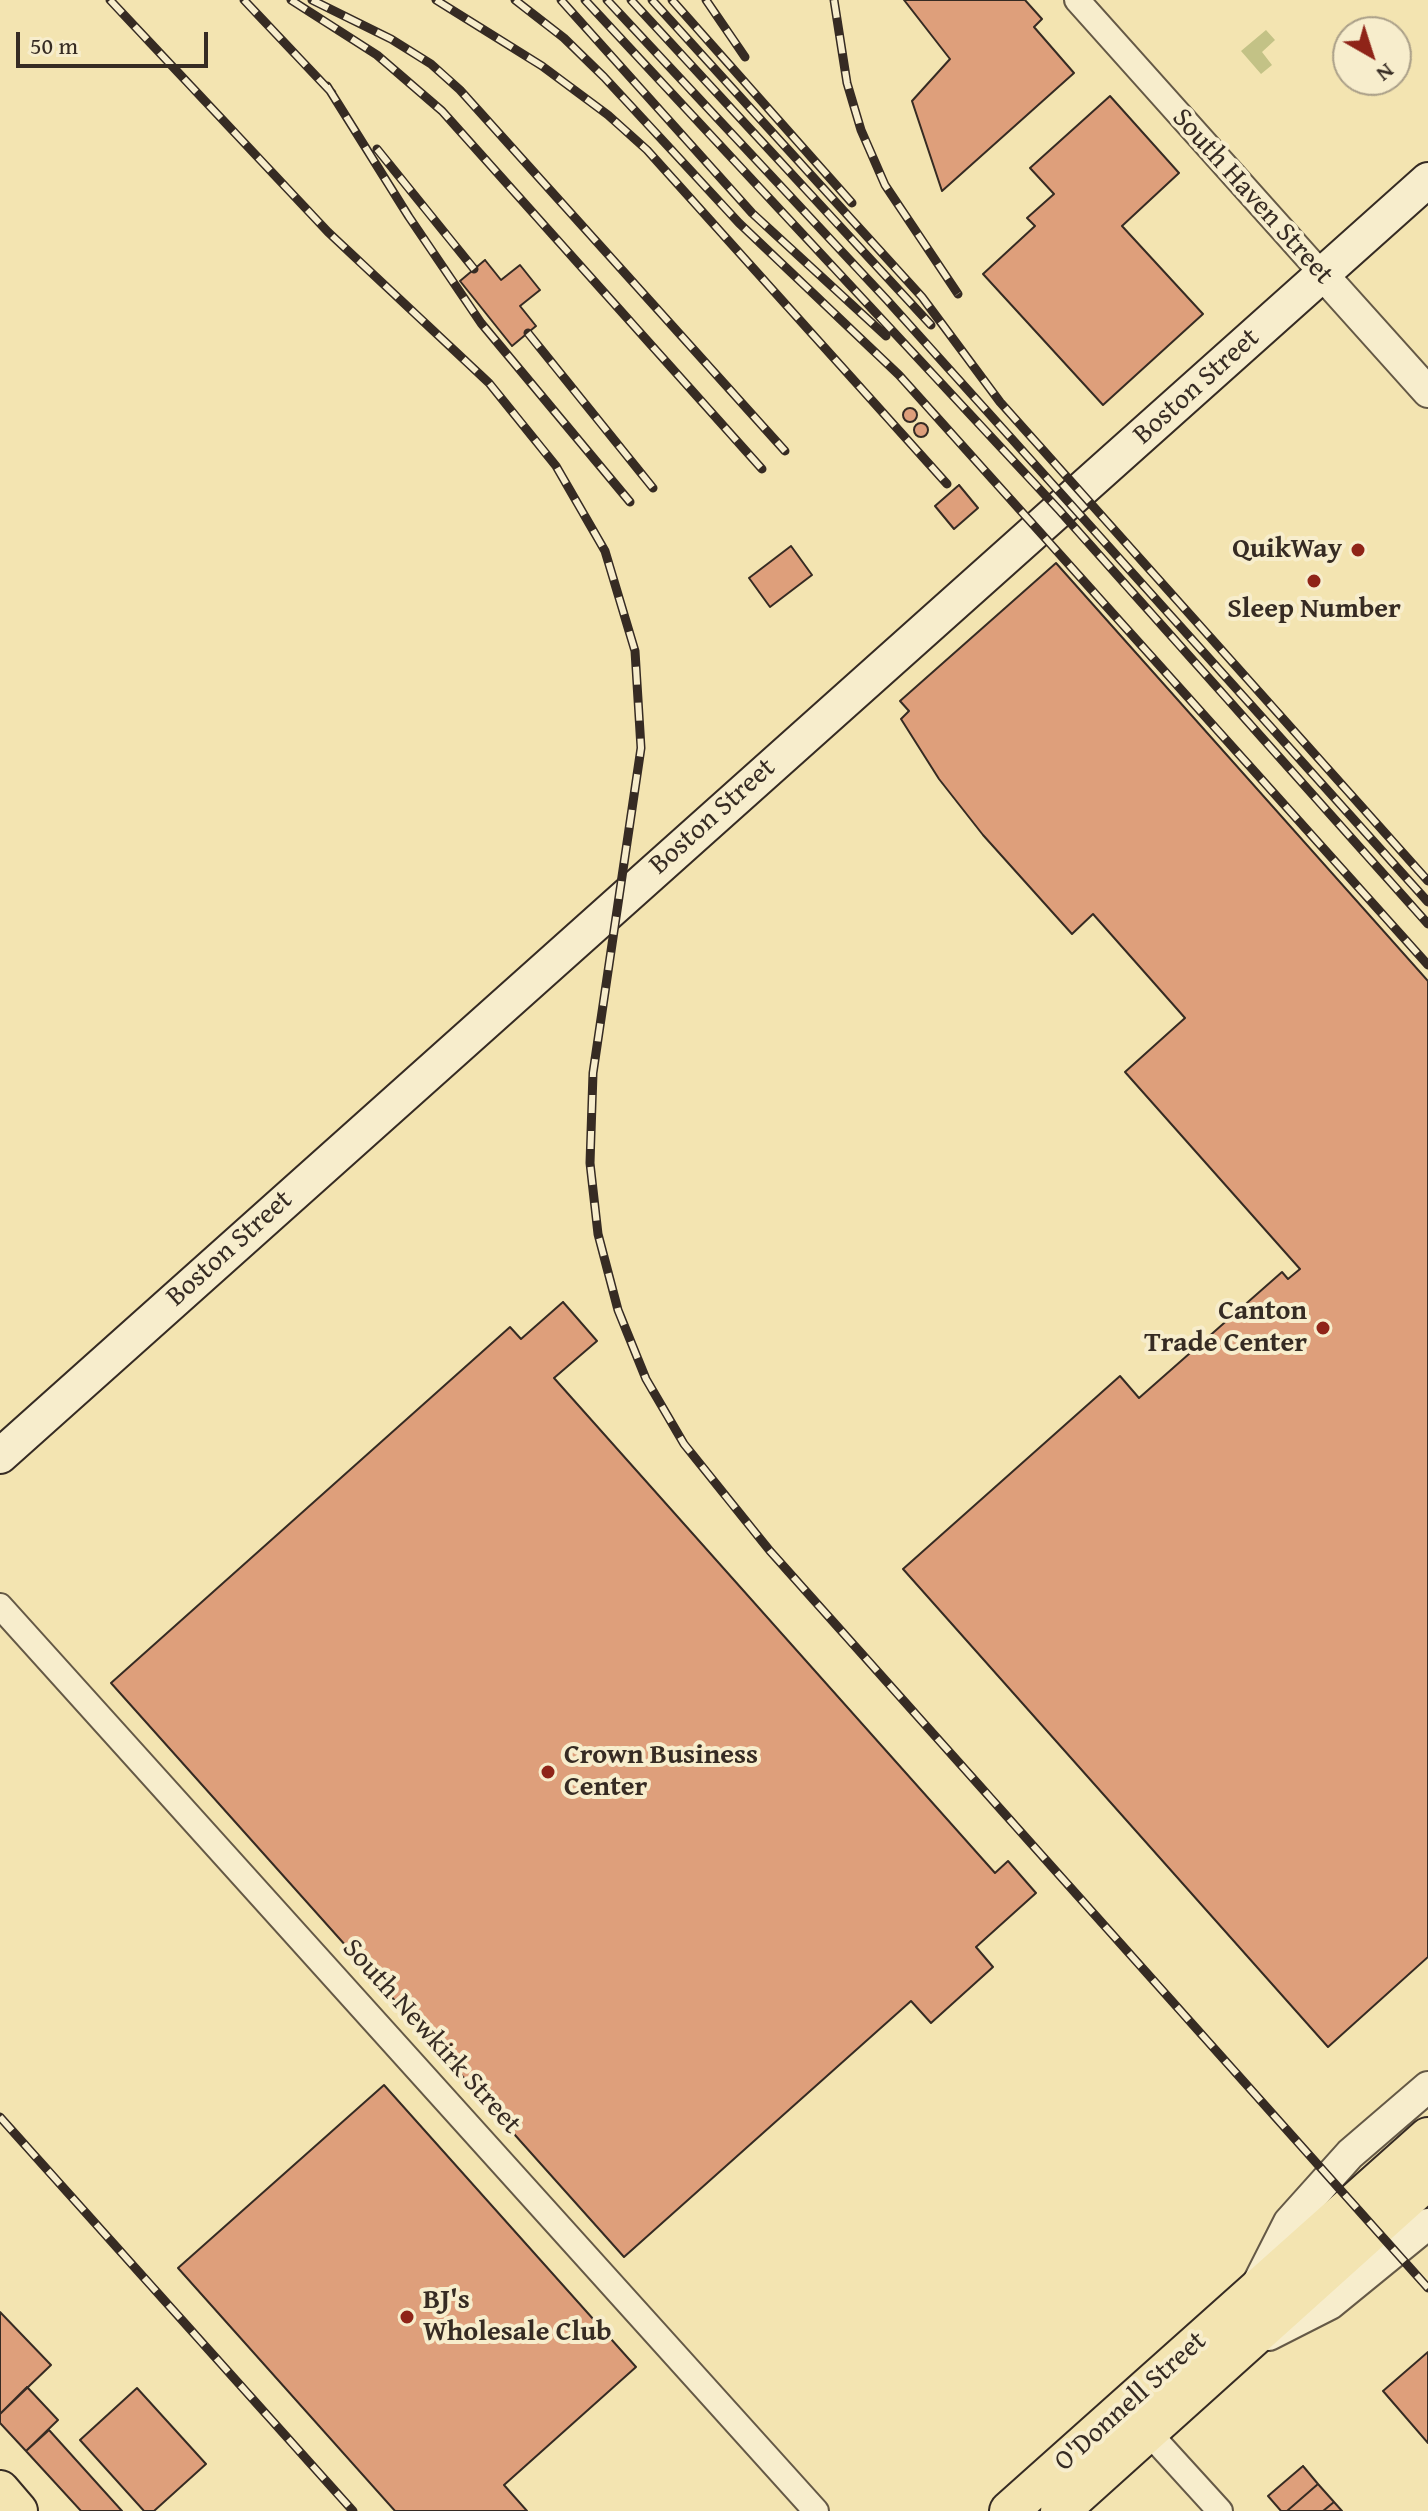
<!DOCTYPE html>
<html>
<head>
<meta charset="utf-8">
<style>
  body { margin:0 }
  #map { position:relative; width:1428px; height:2511px; overflow:hidden; background:#f3e4b1; font-family:"Gentium Book Plus",serif }
  canvas { display:block }
  .north { position:absolute; left:1332px; top:16px; width:80px; height:80px; box-sizing:border-box; background:#f7edcc; border:2px solid #aa9f88; border-radius:50%; rotate:141deg; font-size:22px; font-weight:700; line-height:32px; text-align:center; color:#362b23 }
  .north::after { content:''; display:block; margin:auto; width:28px; height:36px; background:#8f2418; clip-path:polygon(50% 0,100% 100%,50% 72%,0 100%) }
  .scale { position:absolute; left:16px; top:32px; width:192px; height:36px; box-sizing:border-box; border:4px solid #362b23; border-top:0; padding-left:10px; font-size:24px; line-height:28px; white-space:nowrap; color:#362b23; -webkit-text-stroke:6px #f7edcc; paint-order:stroke }
</style>
</head>
<body>
<div id="map">
<canvas width="1428" height="2511"></canvas>
<div class="north">N</div>
<div class="scale">50 m</div>
</div>
<script>
const g = document.querySelector('canvas').getContext('2d');
g.lineJoin = 'round';
function fillPath(path, color) { g.fillStyle = color; g.fill(path, 'evenodd'); }
const poly = rows => new Path2D(rows.map(r => 'M' + r).join(''));
function strokePath(path, color, width, dash) { g.strokeStyle = color; g.lineWidth = width; g.lineCap = dash ? 'butt' : 'round'; g.setLineDash(dash || []); g.stroke(path); }
function drawText(font, color, halo, rows, align = 'center') {
  g.font = font + ' "Gentium Book Plus",serif'; g.lineWidth = 8; g.setLineDash([]); g.textBaseline = 'middle'; g.strokeStyle = halo; g.fillStyle = color; for (const [text, x, y, turn = 0] of rows) {
    g.save(); g.translate(x, y); g.rotate((+turn || 0) * Math.PI / 180); g.textAlign = isNaN(turn) ? turn : align; if (halo) g.strokeText(text, 0, 0); g.fillText(text, 0, 0); g.restore();
  }
}
fillPath(poly([
  [1266,30,1275,40,1262,52,1272,65,1261,74,1241,51]
]), '#c3c286');
const building = poly([
  [904,0,1025,0,1042,19,1034,27,1074,73,942,191,912,101,950,59,904,0],
  [1110,96,1179,173,1122,226,1203,314,1103,405,983,274,1035,226,1027,218,1054,194,1030,168,1110,96],
  [485,260,501,280,520,265,540,290,520,306,536,326,512,346,460,281,485,260],
  '903 415a7 7 0 1 1 14 0a7 7 0 1 1-14 0Z',
  '914 430a7 7 0 1 1 14 0a7 7 0 1 1-14 0Z',
  [959,485,978,508,954,529,935,506,959,485],
  [791,546,812,575,770,607,749,578,791,546],
  [1056,563,1428,981,1428,1957,1328,2047,903,1569,1120,1376,1139,1398,1282,1272,1288,1279,1300,1269,1125,1072,1185,1018,1093,914,1072,934,983,835,939,779,901,719,909,711,900,701,1056,563],
  [563,1302,597,1341,554,1378,995,1873,1008,1861,1036,1893,976,1947,993,1967,931,2023,911,2001,624,2257,111,1683,510,1327,521,1339,563,1302],
  [384,2085,636,2367,504,2485,527,2511,395,2511,178,2268,384,2085],
  [0,2312,51,2365,0,2414,0,2312],
  [1428,2352,1428,2443,1383,2391,1428,2352],
  [27,2387,58,2420,26,2451,0,2423,0,2414,27,2387],
  [137,2388,206,2464,154,2511,144,2511,80,2440,137,2388],
  [49,2430,122,2511,81,2511,26,2451,49,2430],
  [1303,2466,1318,2484,1287,2511,1281,2511,1268,2496,1303,2466],
  [1318,2484,1334,2502,1323,2511,1287,2511,1318,2484],
  [1334,2502,1342,2511,1323,2511,1334,2502]
]);
fillPath(building, '#de9f7b');
strokePath(building, '#362b23', 2);
const minor = poly([
  [1077,0,1323,275],
  [0,1606,816,2511],
  [1138,2421,1220,2511]
]);
const tertiary = poly([
  [1323,275,1428,392],
  [1258,2283,1289,2222,1350,2154,1428,2087],
  [1269,2335,1330,2304,1428,2224]
]);
const secondary = poly([
  [0,1456,1428,180]
]);
const primary = poly([
  [0,2490,18,2511],
  [1009,2511,1428,2137],
  [1060,2511,1428,2180]
]);
strokePath(minor, '#655946', 28);
strokePath(tertiary, '#655946', 34);
strokePath(secondary, '#362b23', 38);
strokePath(primary, '#362b23', 42);
strokePath(minor, '#f7edcc', 24);
strokePath(tertiary, '#f7edcc', 30);
strokePath(secondary, '#f7edcc', 34);
strokePath(primary, '#f3e4b1', 38);
const rail = poly([
  [110,0,328,232,489,383,556,466,605,551,635,651,641,748,593,1073,590,1163,598,1234,618,1310,646,1379,684,1444,770,1551,1428,2288],
  [244,0,332,93],
  [291,0,377,55,442,111,762,469],
  [312,0,391,39,431,64,460,90,785,451],
  [436,0,542,66,608,115,647,150,947,484],
  [515,0,564,38,604,77,739,223,899,375,1428,965],
  [561,0,752,213,886,336],
  [585,0,1059,510,1428,924],
  [607,0,887,300,1428,902],
  [631,0,931,325],
  [652,0,922,297,1000,402,1428,881],
  [672,0,852,203],
  [706,0,745,57],
  [834,0,847,83,861,130,885,185,958,294],
  [327,86,409,217,481,323,630,502],
  [377,149,474,269],
  [528,333,653,488],
  [0,2117,353,2511]
]);
strokePath(rail, '#362b23', 9);
strokePath(rail, '#f7edcc', 6, [18]);
for (const [x, y, r, color] of [
  [1358,550,8,"#8f2418"],
  [1314,581,8,"#8f2418"],
  [1323,1328,8,"#8f2418"],
  [548,1772,8,"#8f2418"],
  [407,2317,8,"#8f2418"]
]) { const dot = new Path2D(); dot.arc(x, y, r, 0, 2 * Math.PI); g.fillStyle = color; g.fill(dot); strokePath(dot, '#f7edcc', 3); }
drawText('28px', '#362b23', '#f7edcc', [
  ["South Haven Street",1252,197,48],
  ["Boston Street",1197,387,-42],
  ["Boston Street",713,817,-42],
  ["Boston Street",230,1249,-42],
  ["South Newkirk Street",431,2037,48],
  ["O'Donnell Street",1131,2402,-42]
]);
drawText('bold 28px', '#362b23', '#f7edcc', [
  ["QuikWay",1342,550],
  ["Sleep Number",1314,610,"center"],
  ["Canton",1307,1312],
  ["Trade Center",1307,1344],
  ["Crown Business",564,1756,"left"],
  ["Center",564,1788,"left"],
  ["BJ's",423,2301,"left"],
  ["Wholesale Club",423,2333,"left"]
], 'right');
</script>
</body>
</html>
